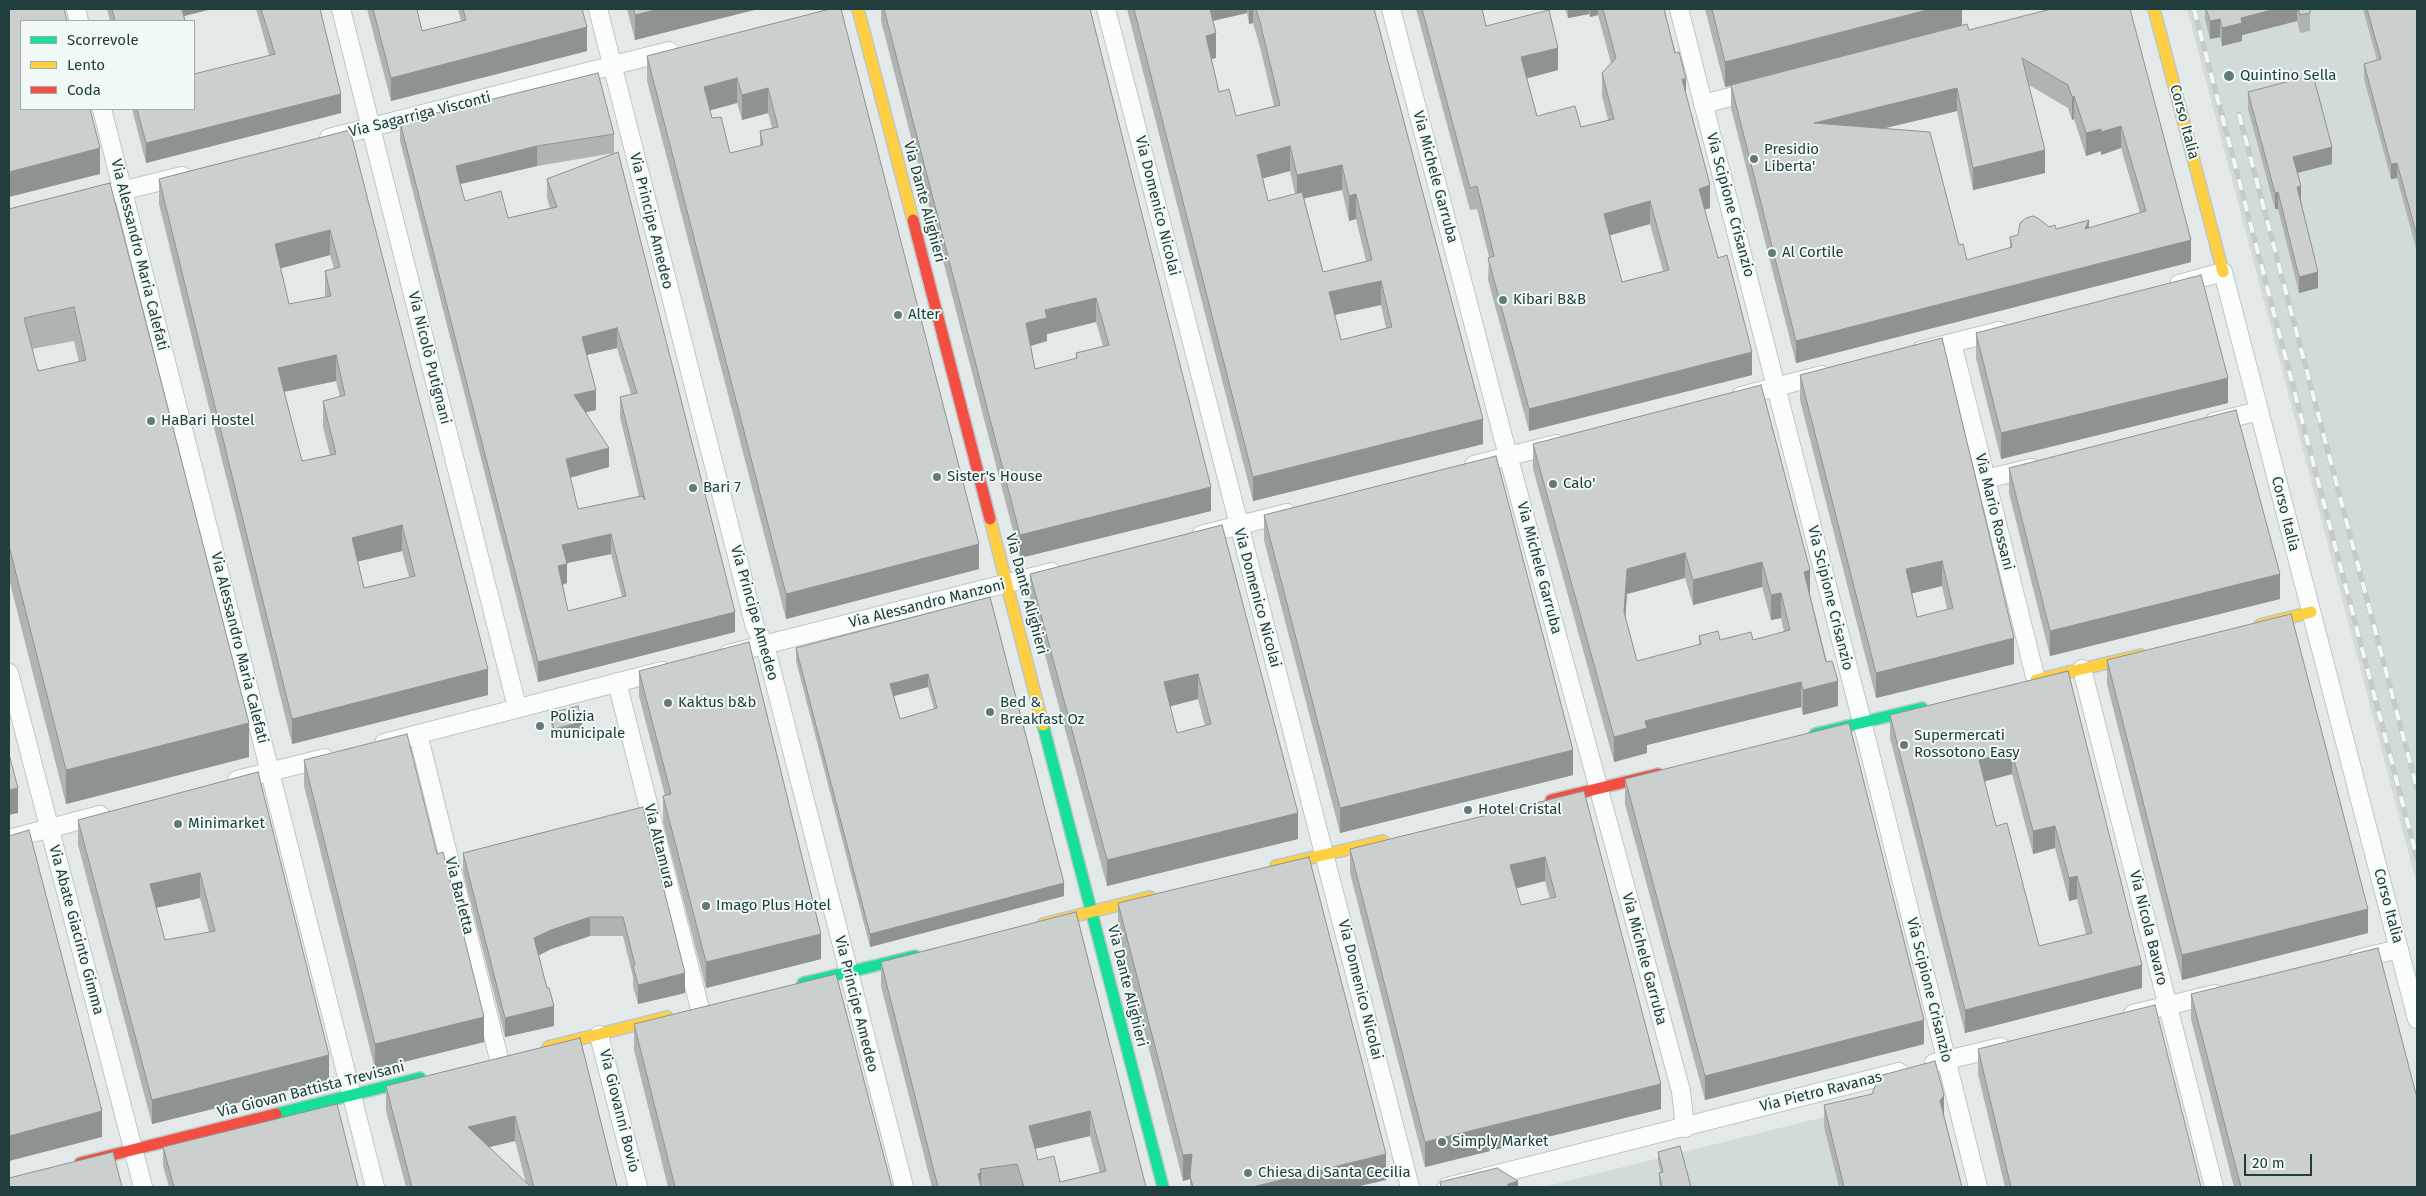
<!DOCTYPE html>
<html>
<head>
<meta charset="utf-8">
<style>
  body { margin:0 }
  #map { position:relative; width:2426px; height:1196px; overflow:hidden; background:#e3e9e8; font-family:"Fira Sans",sans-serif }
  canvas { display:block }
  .frame { position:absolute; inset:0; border:10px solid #203e3e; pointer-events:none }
  .legend { position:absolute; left:20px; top:20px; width:175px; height:90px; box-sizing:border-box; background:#f1f9f7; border:1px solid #9daead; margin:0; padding:6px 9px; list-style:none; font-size:15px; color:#203e3e }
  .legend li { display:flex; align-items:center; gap:10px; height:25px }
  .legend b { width:25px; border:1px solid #9daead }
  .scale { position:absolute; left:2244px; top:1154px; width:68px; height:22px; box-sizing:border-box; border:2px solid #203e3e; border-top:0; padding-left:6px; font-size:15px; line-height:18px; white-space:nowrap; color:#203e3e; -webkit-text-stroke:4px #f1f9f7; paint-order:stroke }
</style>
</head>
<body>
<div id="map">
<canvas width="2426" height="1196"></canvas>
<div class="frame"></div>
<ul class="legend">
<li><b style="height:6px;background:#16e098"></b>Scorrevole</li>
<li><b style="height:6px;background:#ffcf43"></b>Lento</li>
<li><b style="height:6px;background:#f24e42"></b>Coda</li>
</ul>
<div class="scale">20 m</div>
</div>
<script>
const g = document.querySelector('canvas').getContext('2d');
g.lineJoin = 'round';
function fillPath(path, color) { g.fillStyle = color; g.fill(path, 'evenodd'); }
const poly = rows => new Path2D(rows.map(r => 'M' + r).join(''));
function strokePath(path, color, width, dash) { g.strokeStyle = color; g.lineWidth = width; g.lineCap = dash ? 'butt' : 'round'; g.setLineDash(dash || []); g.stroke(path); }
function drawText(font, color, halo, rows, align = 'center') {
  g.font = font + ' "Fira Sans",sans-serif'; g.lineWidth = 4; g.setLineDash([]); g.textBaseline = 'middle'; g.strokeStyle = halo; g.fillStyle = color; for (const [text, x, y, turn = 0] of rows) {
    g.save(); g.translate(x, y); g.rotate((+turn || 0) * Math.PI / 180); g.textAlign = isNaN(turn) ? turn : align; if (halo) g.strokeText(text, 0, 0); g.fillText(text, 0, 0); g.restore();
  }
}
fillPath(poly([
  [2187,9,2417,9,2417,885,2270,324],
  [1875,1105,1956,1187,1543,1187,1812,1120]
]), '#d1dbda');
const street = poly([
  [76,9,79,21],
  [341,9,517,707],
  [598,9,755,627,765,645,904,1187],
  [1106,9,1410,1187],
  [1391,9,1503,437,1681,1091,1685,1128],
  [1679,9,1867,741,1978,1187],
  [1703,104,1754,91],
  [102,109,375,1187],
  [329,138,669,51],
  [113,193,182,176],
  [2179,284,2223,272,2417,1019],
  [1952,343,2036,680],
  [1920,351,1999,331],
  [1741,396,1822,375],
  [2214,422,2259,411],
  [1474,465,1556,444],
  [1986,479,2031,468],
  [1201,535,1287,513],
  [728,654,1052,572],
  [2082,669,2214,1187],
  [9,673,143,1187],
  [617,682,700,1009],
  [418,734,499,1059],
  [384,743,662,671],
  [237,780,325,758],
  [9,839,100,815],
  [2357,959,2399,949],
  [2133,1014,2215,994],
  [599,1035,638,1187],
  [1934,1063,2001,1047],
  [1447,1187,1899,1072]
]);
const fast = poly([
  [1043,725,1163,1187],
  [1815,734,1922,708],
  [803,983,915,956],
  [276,1114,420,1078]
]);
const slow = poly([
  [858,9,913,220],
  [2154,9,2223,272],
  [990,519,1043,725],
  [2260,625,2311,612],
  [2036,680,2141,655],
  [1276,866,1383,841],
  [1043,924,1150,897],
  [548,1047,667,1017]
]);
const jam = poly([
  [913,220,990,519],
  [1551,800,1658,774],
  [80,1163,276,1114]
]);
strokePath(street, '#c0c6c5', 20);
strokePath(fast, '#bfc7c6', 14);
strokePath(slow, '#bfc7c6', 14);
strokePath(jam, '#bfc7c6', 14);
strokePath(street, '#fbfcfc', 18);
strokePath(fast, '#16e098', 11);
strokePath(slow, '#ffcf43', 11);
strokePath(jam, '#f24e42', 11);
const rail = poly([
  [2194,9,2417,858],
  [2239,114,2417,789]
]);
strokePath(rail, '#c6cbca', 5.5);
strokePath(rail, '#f1f9f7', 4, [11]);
fillPath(poly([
  [107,9,212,9,184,16,185,21,110,21],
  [256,9,320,9,341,113,146,163,132,109,194,109,269,55],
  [367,9,417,9,422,31,461,21,458,9,582,9,587,51,391,101],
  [627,9,758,9,635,40],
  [830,9,979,569,786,619,647,81,647,56],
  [737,103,742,120,768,113,772,128,760,131,760,146,730,153,712,118,710,110],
  [881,9,1090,9,1211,511,1020,558,881,21],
  [1096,322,1103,346,1076,353,1076,359,1035,369,1031,346,1047,341,1047,334],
  [1127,9,1374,9,1483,444,1253,501],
  [1247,13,1249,24,1253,23,1260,47,1274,106,1236,116,1219,92,1211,59,1216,58,1213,21],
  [1290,171,1295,194,1268,201,1263,178],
  [1342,190,1349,221,1356,219,1366,261,1323,272,1304,198],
  [1381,305,1386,328,1341,340,1335,315],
  [1416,9,1482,9,1486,26,1558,70,1527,78,1537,116,1581,127,1608,120,1602,96,1602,73,1611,63,1598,15,1590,17,1589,14,1568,18,1565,9,1664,9,1686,93,1710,208,1704,209,1752,375,1529,431,1488,280,1489,257,1477,209,1470,210],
  [1650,224,1663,271,1622,282,1610,235],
  [1705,9,1962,9,1962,26,1969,30,2130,9,2191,262,1796,363,1731,108,1731,86,1725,87],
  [2029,85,2068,108,2072,120,2074,119,2086,156,2101,151,2101,155,2121,148,2140,213,2089,228,2056,229,2049,227,2010,237,2010,248,1967,260,1885,128,1957,111,1973,190,2045,173],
  [2205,9,2310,9,2310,31,2300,33,2297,21,2242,35,2242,41,2222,46,2220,37,2210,39,2205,20],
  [2363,9,2416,9,2417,12,2417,252,2397,178,2391,179,2364,79,2364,64,2377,60],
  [2248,92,2332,164,2297,173,2301,200,2318,288,2299,293,2278,209,2275,209,2248,109],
  [400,122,614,134,614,153,537,166,460,184,465,201,508,218,550,208,547,198,547,179,618,152,735,632,538,682,400,141],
  [617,348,631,394,620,397,620,417,639,496,578,509,570,477,609,467,585,412,596,410,587,355],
  [611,554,622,597,568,611,563,585,567,583,567,563],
  [350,130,488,695,292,744,159,204,159,179],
  [330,255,334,268,325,271,325,297,289,304,280,268],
  [336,381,340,397,323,401,323,427,330,455,302,461,284,392],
  [402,551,409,577,364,588,358,561],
  [110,183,249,757,66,804,9,579,9,209],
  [74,341,79,362,38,371,32,349],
  [1976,333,2228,403,2001,459,1976,358],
  [1942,338,2014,664,1876,698,1800,400,1800,375],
  [1942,586,1947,609,1917,617,1912,593],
  [1533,444,1810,570,1810,594,1838,706,1803,715,1801,707,1647,745,1647,753,1614,762,1533,469],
  [1685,578,1693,605,1762,587,1771,620,1781,618,1784,632,1753,640,1720,640,1699,636,1699,645,1637,661,1625,616,1627,594],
  [2009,468,2280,599,2050,656,2009,493],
  [1264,515,1573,775,1340,833,1264,540],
  [1222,525,1298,839,1107,886,1030,599,1030,574],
  [1198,699,1205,726,1177,733,1170,706],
  [990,597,1064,896,870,947,796,661,796,648],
  [928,687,934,709,900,719,894,696],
  [2107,660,2368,933,2182,980,2107,684],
  [639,671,821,959,706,988,663,822,663,796,665,796,639,696],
  [2068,671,2142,988,1965,1033,1890,738,1890,715],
  [2012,774,2033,854,2055,848,2069,901,2077,899,2086,934,2039,946,1996,826,1984,781],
  [550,713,582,729,554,736,550,719],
  [304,760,484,1042,375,1069,304,786],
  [258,772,329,1080,152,1124,78,845,78,820],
  [200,898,209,932,165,940,156,908],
  [1625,779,1924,1044,1705,1100,1625,804],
  [1584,791,1661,1109,1425,1167,1350,873,1350,849],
  [1545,881,1550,899,1521,905,1516,888],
  [643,807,685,993,638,1004,633,986,633,977,623,936,590,936,551,949,539,955,554,1026,505,1037,463,872,463,853],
  [1118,903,1386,1180,1355,1187,1190,1187,1190,1179,1183,1181,1118,929],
  [1076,912,1146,1187,932,1187,881,986,881,962],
  [1090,1136,1100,1173,1060,1182,1038,1160,1035,1149],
  [2191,994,2417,1187,2234,1187,2191,1019],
  [634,1024,892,1187,668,1187,634,1050],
  [580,1038,617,1187,406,1187,386,1111,386,1086],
  [515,1141,526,1183,489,1147],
  [1978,1049,2201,1187,2005,1187,1978,1074],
  [1824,1105,1944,1115,1962,1187,1839,1187,1824,1127],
  [163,1147,358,1187,169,1187,163,1166],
  [1658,1152,1691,1187,1660,1187,1659,1183,1659,1173,1661,1173,1658,1162]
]), '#afb3b2');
fillPath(poly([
  [180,9,212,9,180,17],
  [659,9,758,9,635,40,635,15],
  [1207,9,1247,9,1247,13,1207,22],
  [1249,9,1253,9,1253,23,1249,24],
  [1568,9,1589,9,1589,14,1568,18],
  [1590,9,1598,9,1598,15,1590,17],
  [1931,9,1962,9,1962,26,1725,87,1725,62],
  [2275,9,2297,9,2297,21,2242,35,2242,41,2222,46,2222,28,2241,18],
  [2220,19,2220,37,2210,39,2210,21],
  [587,27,587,51,391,101,391,78],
  [1216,33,1216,58,1206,60,1206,36],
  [1558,48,1558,70,1521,80,1521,57],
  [737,78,737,103,704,112,704,87],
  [1682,79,1686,79,1686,101],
  [768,88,768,113,742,120,742,95],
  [1957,88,1957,111,1814,145,1814,123],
  [341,94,341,113,146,163,146,143],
  [2074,96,2074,119,2072,120,2072,97],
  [2121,126,2121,148,2101,155,2101,132],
  [2101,129,2101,151,2086,156,2086,133],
  [537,146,537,166,456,185,456,166],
  [1290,146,1290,171,1257,180,1257,155],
  [2332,147,2332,164,2293,174,2293,157],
  [100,148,100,174,9,197,9,172],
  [2045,150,2045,173,1973,190,1973,168],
  [2397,163,2397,178,2391,179,2391,164],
  [1342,165,1342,190,1297,200,1297,175],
  [1710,185,1710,208,1699,211,1699,189],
  [2301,186,2301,203,2297,187],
  [2278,192,2278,209,2275,209,2275,193],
  [1356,194,1356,219,1349,221,1349,196],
  [1650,201,1650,224,1604,237,1604,214],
  [2089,220,2089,242,2085,229],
  [330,230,330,255,275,270,275,244],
  [2191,240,2191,262,1796,363,1796,341],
  [2318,272,2318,288,2299,293,2299,277],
  [1381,281,1381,305,1329,316,1329,292],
  [1096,298,1096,322,1047,334,1047,341,1026,347,1026,323,1045,310],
  [617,328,617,348,582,356,582,337],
  [1752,352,1752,375,1529,431,1529,409],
  [336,355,336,381,278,393,278,368],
  [2228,378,2228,403,2001,459,2001,433],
  [596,390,596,410,574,415,574,395],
  [1483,419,1483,444,1253,501,1253,477],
  [609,448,609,467,566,479,566,459],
  [1211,487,1211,511,1020,558,1020,535],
  [402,525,402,551,352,563,352,538],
  [611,534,611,554,562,564,562,545],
  [979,544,979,569,786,619,786,594],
  [1685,553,1685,578,1627,594,1624,637,1624,612,1627,569],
  [1942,561,1942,586,1906,595,1906,569],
  [1762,562,1762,587,1693,605,1693,580],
  [567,564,567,583,558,586,558,566],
  [1810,570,1810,595,1804,572],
  [2280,574,2280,599,2050,656,2050,631],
  [1781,593,1781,618,1771,620,1771,595],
  [735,612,735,632,538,682,538,662],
  [2014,638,2014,664,1876,698,1876,673],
  [488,669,488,695,292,744,292,719],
  [928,674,928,687,890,697,890,684],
  [1198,674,1198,699,1164,708,1164,682],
  [1838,681,1838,706,1803,715,1803,690],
  [1801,682,1801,707,1647,745,1647,753,1614,762,1614,737,1645,721],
  [582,722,582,729,554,736,554,729],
  [249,723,249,757,66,804,66,770],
  [1573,750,1573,775,1340,833,1340,808],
  [2012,752,2012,774,1979,783,1979,760],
  [18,788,18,813,9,815,9,790],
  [1298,813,1298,839,1107,886,1107,860],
  [2055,826,2055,848,2033,854,2033,831],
  [1545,857,1545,881,1510,890,1510,865],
  [200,873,200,898,150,909,150,884],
  [2077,876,2077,899,2069,901,2069,878],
  [1064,883,1064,896,870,947,870,934],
  [2368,909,2368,933,2182,980,2182,955],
  [590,917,590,936,551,949,534,958,534,938,551,930],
  [821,934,821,959,706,988,706,962],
  [2142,965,2142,988,1965,1033,1965,1010],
  [685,973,685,993,638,1004,638,985],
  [554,1006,554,1026,505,1037,505,1018],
  [484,1017,484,1042,375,1069,375,1044],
  [1924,1020,1924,1044,1705,1100,1705,1076],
  [329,1055,329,1080,152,1124,152,1100],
  [1661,1084,1661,1109,1425,1167,1425,1142],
  [1944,1095,1944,1118,1940,1101],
  [102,1111,102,1137,9,1161,9,1136],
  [1090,1111,1090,1136,1029,1150,1029,1126],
  [515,1116,515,1141,468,1152,468,1127],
  [1192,1154,1190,1179,1183,1181,1183,1155],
  [1386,1154,1386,1180,1355,1187,1253,1187],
  [981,1173,981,1187,978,1187,978,1174],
  [1518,1181,1518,1187,1508,1187,1508,1184]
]), '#8e9291');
const building = poly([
  [9,9,64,9,67,21,21,21,21,109,90,109,100,148,9,172,9,9],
  [112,9,182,9,185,21,115,21,112,9],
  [261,9,320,9,341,94,146,143,137,109,194,109,194,74,275,54,261,9],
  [373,9,417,9,422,31,466,20,463,9,582,9,587,27,391,78,373,9],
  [634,9,659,9,635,15,634,9],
  [830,9,841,9,979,544,786,594,647,56,830,9],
  [737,78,742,95,768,88,778,127,760,131,763,145,730,153,721,117,712,118,704,87,737,78],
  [884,9,1090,9,1211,487,1020,535,884,9],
  [1096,298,1109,345,1076,353,1077,358,1035,369,1026,323,1047,318,1045,310,1096,298],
  [1134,9,1210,9,1216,33,1206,36,1219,92,1229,89,1236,116,1280,105,1260,22,1256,9,1374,9,1483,419,1253,477,1134,9],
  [1290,146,1297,175,1342,165,1349,196,1356,194,1372,260,1323,272,1302,192,1268,201,1257,155,1290,146],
  [1381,281,1392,327,1341,340,1329,292,1381,281],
  [1422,9,1482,9,1486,26,1549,10,1558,48,1521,57,1537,116,1575,106,1581,127,1614,119,1602,73,1616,58,1603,9,1664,9,1675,53,1679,52,1686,79,1682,79,1710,185,1699,189,1718,258,1727,255,1752,352,1529,409,1488,258,1494,256,1477,186,1470,188,1422,9],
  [1650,201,1669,270,1622,282,1604,214,1650,201],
  [1712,9,1931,9,1725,62,1712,9],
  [2051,9,2130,9,2191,240,1796,341,1731,85,1967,24,1969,30,2051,9],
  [2022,58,2068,85,2072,97,2074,96,2086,133,2101,129,2101,132,2121,126,2146,211,2085,229,2089,220,2056,229,2055,225,2049,227,2038,218,2033,216,2026,218,2020,223,2018,235,2010,237,2012,247,1967,260,1963,244,1959,245,1930,132,1814,123,1957,88,1973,168,2045,150,2022,58],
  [2206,9,2275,9,2241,18,2242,23,2222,28,2220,19,2210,21,2206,9],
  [2298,9,2310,9,2310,13,2300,15,2298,9],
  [2367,9,2416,9,2417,12,2417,236,2397,163,2391,164,2364,64,2381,59,2367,9],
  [598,73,614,134,537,146,456,166,460,183,465,201,501,191,508,218,557,207,547,179,618,152,735,612,538,662,400,122,598,73],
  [617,328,637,393,620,397,645,500,642,496,578,509,566,459,609,448,574,395,596,390,582,337,617,328],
  [611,534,626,596,568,611,558,566,567,564,562,545,611,534],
  [2313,75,2332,147,2293,157,2301,186,2297,187,2318,272,2299,277,2278,192,2275,193,2248,92,2313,75],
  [350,130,488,669,292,719,159,179,350,130],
  [330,230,340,267,325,271,331,296,289,304,275,244,330,230],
  [336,355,345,395,323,401,336,454,302,461,278,368,336,355],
  [402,525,415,576,364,588,352,538,402,525],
  [110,183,249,723,66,770,9,546,9,209,110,183],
  [74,307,86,360,38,371,24,318,74,307],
  [2201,275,2228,378,2001,433,1976,333,2201,275],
  [1942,338,2014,638,1876,673,1800,375,1942,338],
  [1942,561,1953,608,1917,617,1906,569,1942,561],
  [1761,385,1810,570,1804,572,1826,662,1832,661,1838,681,1803,690,1801,682,1645,721,1647,728,1614,737,1533,444,1761,385],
  [1685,553,1693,580,1762,562,1771,595,1781,593,1790,630,1753,640,1751,632,1720,640,1718,631,1699,636,1701,644,1637,661,1624,612,1627,569,1685,553],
  [2236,410,2280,574,2050,631,2009,468,2236,410],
  [1496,456,1573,750,1340,808,1264,515,1496,456],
  [1222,525,1298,813,1107,860,1030,574,1222,525],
  [1198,674,1211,724,1177,733,1164,682,1198,674],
  [990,597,1064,883,870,934,796,648,990,597],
  [928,674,937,708,900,719,890,684,928,674],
  [2291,614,2368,909,2182,955,2107,660,2291,614],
  [749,642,821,934,706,962,663,796,671,794,639,671,749,642],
  [2068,671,2142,965,1965,1010,1890,715,2068,671],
  [2012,752,2033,831,2055,826,2069,878,2077,876,2092,933,2039,946,2007,823,1996,826,1979,760,2012,752],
  [578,706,582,722,554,729,550,713,578,706],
  [1849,723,1924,1020,1705,1076,1625,779,1849,723],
  [407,734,437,854,443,852,484,1017,375,1044,304,760,407,734],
  [9,754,18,788,9,790,9,754],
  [258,772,329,1055,152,1100,78,820,258,772],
  [200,873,215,931,165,940,150,884,200,873],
  [1584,791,1661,1084,1425,1142,1350,849,1584,791],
  [1545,857,1556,897,1521,905,1510,865,1545,857],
  [643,807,685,973,638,985,633,966,635,965,623,917,590,917,551,930,534,938,547,988,549,988,554,1006,505,1018,463,853,643,807],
  [29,830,102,1111,9,1136,9,836,29,830],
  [1309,857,1386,1154,1253,1187,1193,1187,1190,1176,1192,1154,1183,1155,1118,903,1309,857],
  [1076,912,1146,1187,1024,1187,1017,1164,980,1169,981,1173,978,1174,981,1187,938,1187,881,962,1076,912],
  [1090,1111,1106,1171,1060,1182,1054,1156,1038,1160,1029,1126,1090,1111],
  [2378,948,2417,1098,2417,1187,2241,1187,2191,994,2378,948],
  [836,974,892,1187,675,1187,634,1024,836,974],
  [2155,1005,2201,1187,2011,1187,1978,1049,2155,1005],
  [580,1038,617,1187,534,1187,515,1116,468,1127,531,1187,412,1187,386,1086,580,1038],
  [1935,1061,1944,1095,1940,1101,1962,1187,1844,1187,1824,1105,1872,1094,1879,1076,1935,1061],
  [337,1104,358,1187,174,1187,163,1147,337,1104],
  [1680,1146,1691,1187,1662,1187,1659,1173,1663,1172,1658,1152,1680,1146],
  [113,1152,122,1187,9,1187,9,1178,113,1152],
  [1497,1168,1518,1181,1508,1184,1508,1187,1441,1187,1440,1182,1497,1168]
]);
fillPath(building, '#cbd0cf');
strokePath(building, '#8e9291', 1);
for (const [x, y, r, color] of [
  [2229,76,6,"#647a7a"],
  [1754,159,5,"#647a7a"],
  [1772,253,5,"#647a7a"],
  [1503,300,5,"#647a7a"],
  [898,315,5,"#647a7a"],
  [151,421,5,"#647a7a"],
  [937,477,5,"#647a7a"],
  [1553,484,5,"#647a7a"],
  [693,488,5,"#647a7a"],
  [668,703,5,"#647a7a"],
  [990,712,5,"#647a7a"],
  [540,726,5,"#647a7a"],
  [1904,745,5,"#647a7a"],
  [1468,810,5,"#647a7a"],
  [178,824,5,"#647a7a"],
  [706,906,5,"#647a7a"],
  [1442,1142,5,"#647a7a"],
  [1248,1173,5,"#647a7a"]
]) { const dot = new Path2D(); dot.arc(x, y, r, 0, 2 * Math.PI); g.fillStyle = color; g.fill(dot); strokePath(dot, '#f1f9f7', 2); }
drawText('15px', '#203e3e', '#f1f9f7', [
  ["Quintino Sella",2240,76],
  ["Presidio",1764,150],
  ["Liberta'",1764,167],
  ["Al Cortile",1782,253],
  ["Kibari B&B",1513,300],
  ["Alter",908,315],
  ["HaBari Hostel",161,421],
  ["Sister's House",947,477],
  ["Calo'",1563,484],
  ["Bari 7",703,488],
  ["Kaktus b&b",678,703],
  ["Bed &",1000,703],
  ["Breakfast Oz",1000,720],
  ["Polizia",550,717],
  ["municipale",550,734],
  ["Supermercati",1914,736],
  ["Rossotono Easy",1914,753],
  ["Hotel Cristal",1478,810],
  ["Minimarket",188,824],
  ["Imago Plus Hotel",716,906],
  ["Simply Market",1452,1142],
  ["Chiesa di Santa Cecilia",1258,1173]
], 'left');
drawText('15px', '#203e3e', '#f1f9f7', [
  ["Via Sagarriga Visconti",420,115,-14],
  ["Corso Italia",2184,122,75],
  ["Via Michele Garruba",1435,177,75],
  ["Via Dante Alighieri",924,202,75],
  ["Via Scipione Crisanzio",1730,205,75],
  ["Via Domenico Nicolai",1157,206,76],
  ["Via Principe Amedeo",651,221,76],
  ["Via Alessandro Maria Calefati",139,255,76],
  ["Via Nicolò Putignani",429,358,76],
  ["Via Mario Rossani",1994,512,76],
  ["Corso Italia",2285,514,76],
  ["Via Michele Garruba",1539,568,75],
  ["Via Dante Alighieri",1026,594,75],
  ["Via Domenico Nicolai",1257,598,75],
  ["Via Scipione Crisanzio",1830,598,76],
  ["Via Alessandro Manzoni",927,604,-14],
  ["Via Principe Amedeo",754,613,74],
  ["Via Alessandro Maria Calefati",239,648,76],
  ["Via Altamura",659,846,76],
  ["Via Barletta",459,896,76],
  ["Corso Italia",2388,906,75],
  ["Via Nicola Bavaro",2148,928,76],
  ["Via Abate Giacinto Gimma",76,930,75],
  ["Via Michele Garruba",1644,959,75],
  ["Via Dante Alighieri",1127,986,76],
  ["Via Domenico Nicolai",1360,990,76],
  ["Via Scipione Crisanzio",1929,990,76],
  ["Via Principe Amedeo",856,1004,76],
  ["Via Giovan Battista Trevisani",311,1090,-14],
  ["Via Pietro Ravanas",1821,1092,-14],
  ["Via Giovanni Bovio",619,1111,76]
]);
</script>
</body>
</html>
